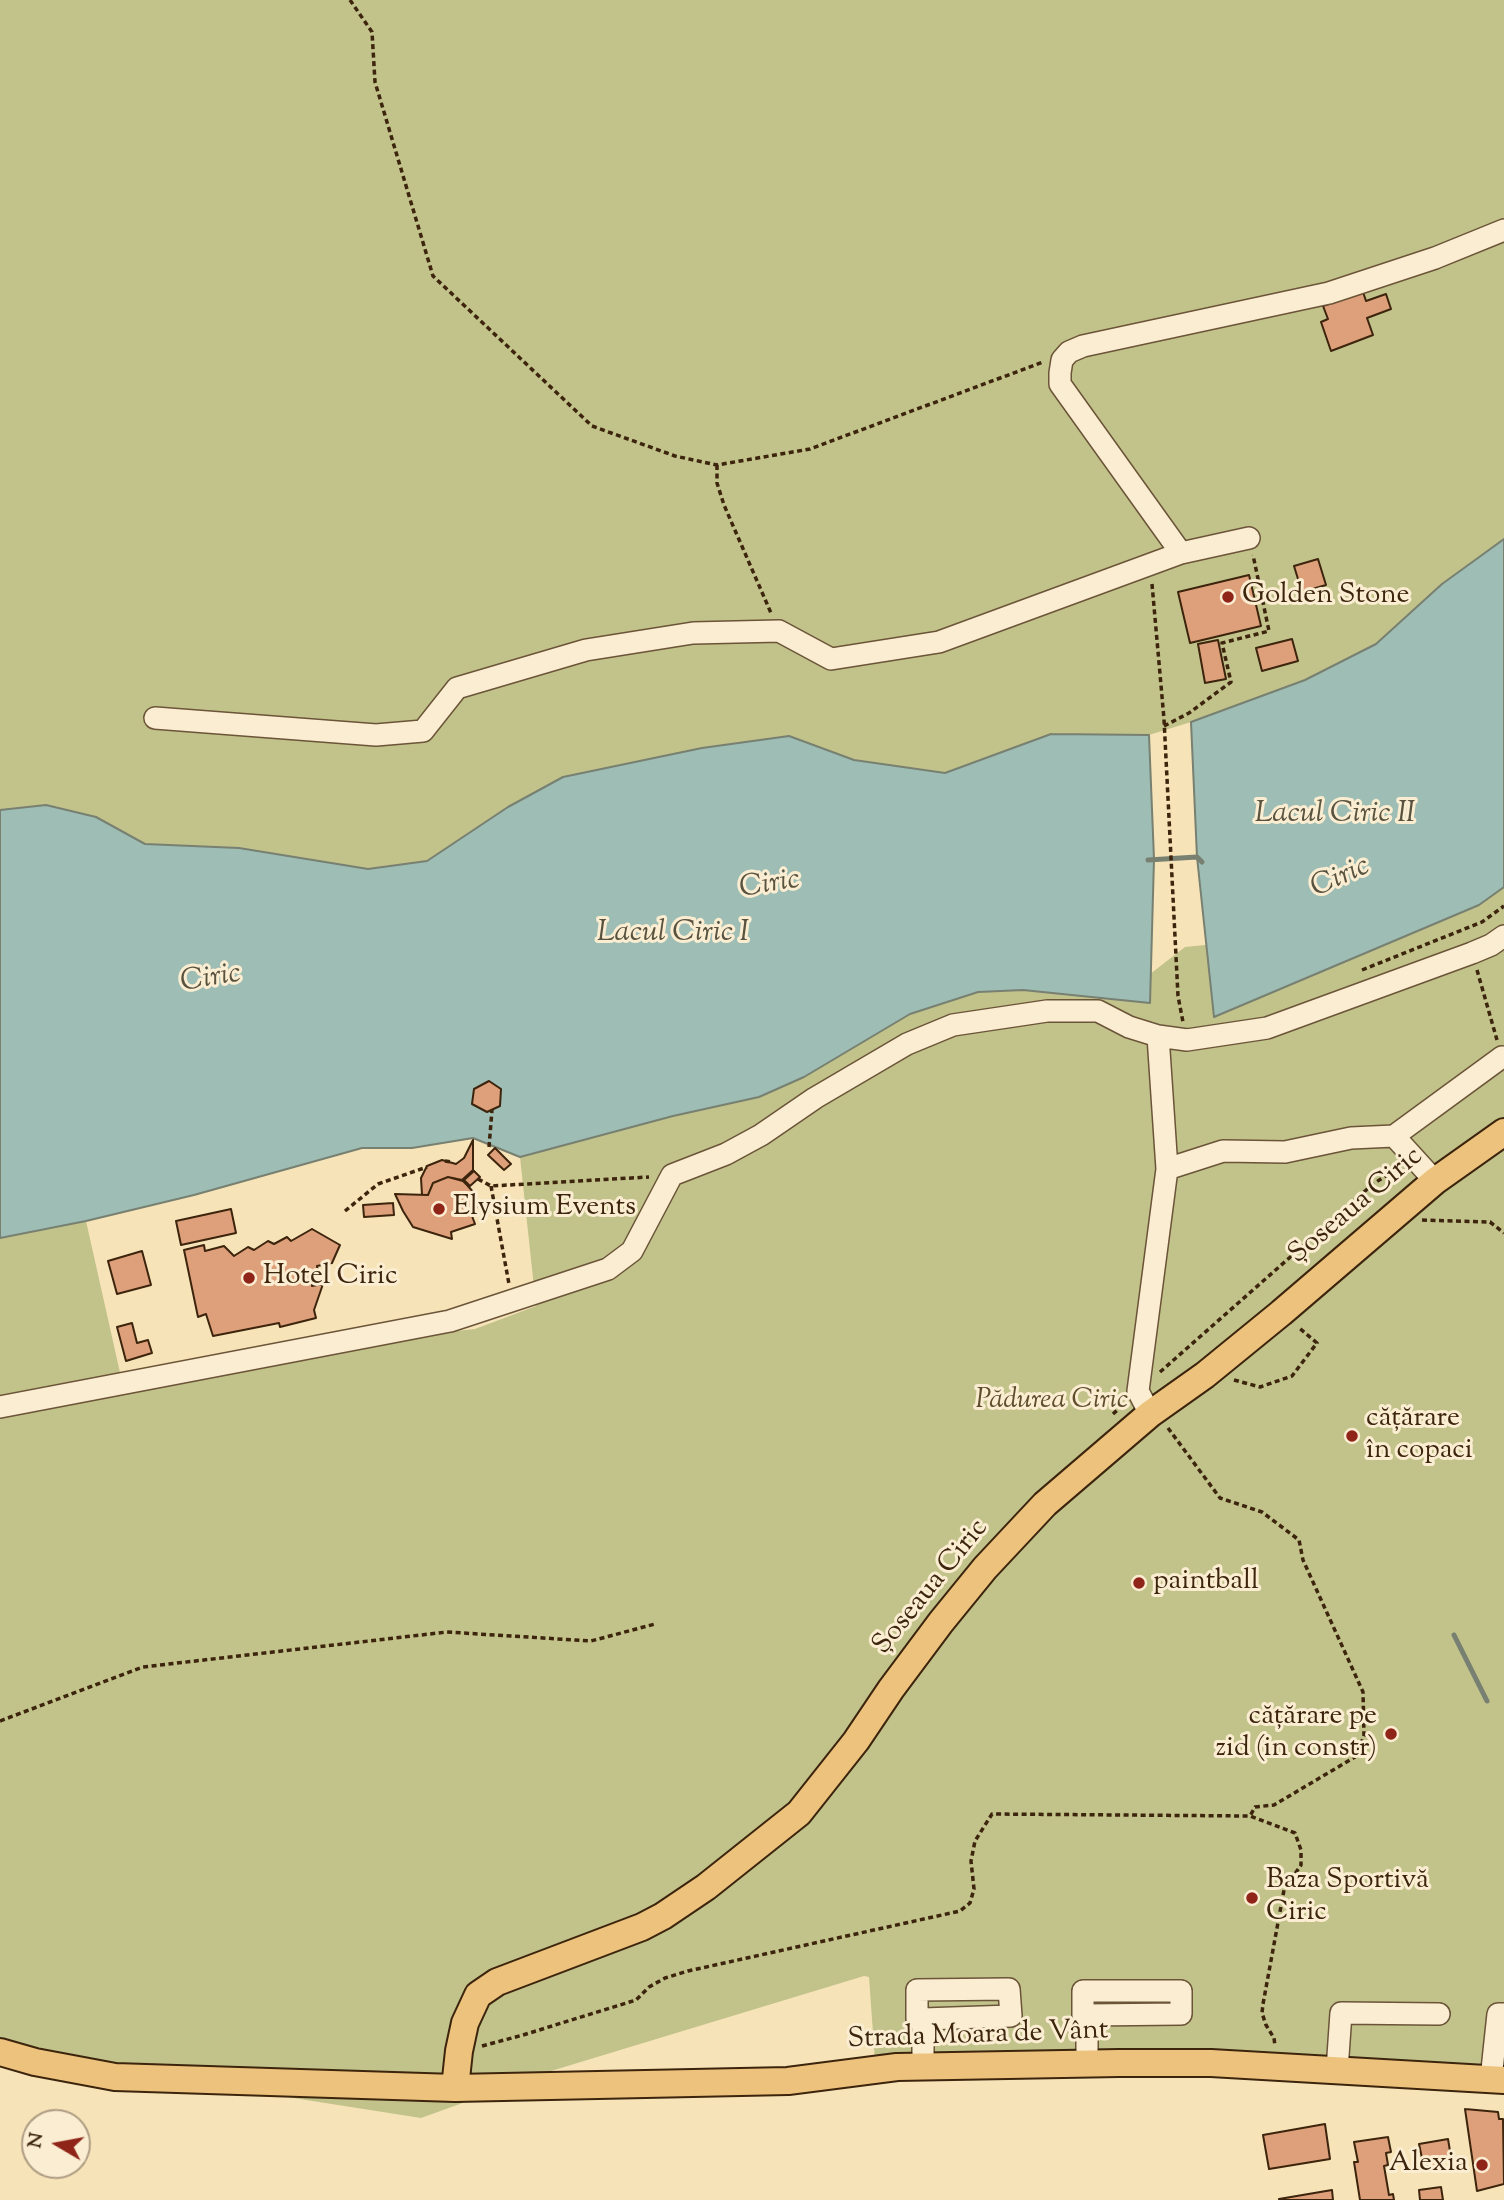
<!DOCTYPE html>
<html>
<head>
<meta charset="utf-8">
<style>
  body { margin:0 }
  #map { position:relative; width:1504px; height:2200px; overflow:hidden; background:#f7e3b8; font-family:"Sorts Mill Goudy",serif }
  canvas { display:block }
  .north { position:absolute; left:21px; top:2109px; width:70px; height:70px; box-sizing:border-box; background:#faedd1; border:2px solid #ae9d83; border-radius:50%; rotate:280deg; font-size:19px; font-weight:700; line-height:28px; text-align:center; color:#3c240d }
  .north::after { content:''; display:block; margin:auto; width:24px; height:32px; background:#8f2418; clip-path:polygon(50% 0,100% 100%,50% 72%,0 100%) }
</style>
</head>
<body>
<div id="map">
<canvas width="1504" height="2200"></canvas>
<div class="north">N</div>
</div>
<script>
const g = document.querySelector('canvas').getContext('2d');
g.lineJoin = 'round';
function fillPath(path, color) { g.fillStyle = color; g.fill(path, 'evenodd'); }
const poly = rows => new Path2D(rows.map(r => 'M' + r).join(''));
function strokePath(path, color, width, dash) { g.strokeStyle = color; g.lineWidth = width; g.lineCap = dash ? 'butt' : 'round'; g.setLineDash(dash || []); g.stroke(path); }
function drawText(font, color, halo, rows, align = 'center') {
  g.font = font + ' "Sorts Mill Goudy",serif'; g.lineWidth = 6; g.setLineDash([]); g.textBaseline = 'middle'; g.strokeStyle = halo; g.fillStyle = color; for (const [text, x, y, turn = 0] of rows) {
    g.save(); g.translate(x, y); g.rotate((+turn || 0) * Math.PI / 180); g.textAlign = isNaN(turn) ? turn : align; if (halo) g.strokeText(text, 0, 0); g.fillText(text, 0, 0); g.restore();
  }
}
fillPath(poly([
  [0,0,1504,0,1504,548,1424,600,1376,644,1305,680,1191,722,1149,735,1051,734,945,773,854,760,789,736,702,748,563,777,508,807,427,861,368,869,239,848,145,844,96,817,46,805,0,810],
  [1504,884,1504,2078,1427,2073,876,2075,869,1977,864,1976,551,2071,421,2118,0,2052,0,1238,86,1221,121,1377,198,1358,475,1329,536,1306,520,1157,673,1116,759,1097,874,1026,970,988,1023,990,1119,998,1185,947,1442,921]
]), '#c2c28b');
const water = poly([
  [1504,539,1504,887,1479,905,1214,1017,1197,857,1191,722,1305,680,1376,644,1442,584,1504,539],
  [1051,734,1149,735,1154,859,1150,1003,1023,990,978,992,910,1014,804,1077,759,1097,673,1116,520,1157,473,1138,412,1148,362,1148,194,1195,86,1221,0,1238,0,810,46,805,96,817,145,844,239,848,368,869,427,861,508,807,563,777,702,748,789,736,854,760,945,773,1051,734]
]);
fillPath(water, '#9ebdb4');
strokePath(water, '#778071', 2);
strokePath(poly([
  [1148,860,1197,857,1202,862],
  [1454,1635,1487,1701]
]), '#778071', 5);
const building = poly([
  [1363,292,1366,301,1386,294,1391,309,1367,318,1373,335,1331,351,1321,322,1328,319,1323,306,1363,292],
  [1318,559,1326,585,1302,592,1294,566,1318,559],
  [1249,575,1261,626,1190,643,1178,592,1249,575],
  [1292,639,1298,661,1262,671,1256,648,1292,639],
  [1218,640,1226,679,1205,683,1198,644,1218,640],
  [489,1081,501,1089,500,1106,487,1112,472,1104,474,1089,489,1081],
  [473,1140,473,1170,462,1180,448,1177,433,1183,428,1195,422,1195,421,1178,427,1166,442,1160,456,1164,464,1158,473,1140],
  [495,1148,511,1164,504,1170,488,1155,495,1148],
  [474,1171,480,1177,470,1186,464,1180,474,1171],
  [448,1177,463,1181,467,1185,475,1194,472,1202,477,1207,472,1216,475,1224,451,1232,452,1239,413,1227,403,1211,395,1194,428,1195,433,1183,448,1177],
  [393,1203,394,1215,364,1217,363,1205,393,1203],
  [231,1209,236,1233,181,1245,176,1221,231,1209],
  [312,1229,340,1245,332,1263,317,1266,318,1272,313,1275,312,1286,323,1284,314,1310,316,1318,280,1327,279,1323,213,1336,206,1314,198,1317,184,1250,204,1245,205,1251,224,1246,234,1256,248,1247,254,1250,268,1241,274,1244,287,1237,291,1241,312,1229],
  [142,1251,151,1285,117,1294,108,1261,142,1251],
  [132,1323,137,1343,148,1340,152,1353,126,1361,117,1327,132,1323],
  [1465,2109,1498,2112,1499,2119,1503,2119,1504,2184,1477,2191,1465,2109],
  [1325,2124,1330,2159,1269,2169,1263,2135,1325,2124],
  [1388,2137,1391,2152,1386,2153,1388,2165,1384,2166,1389,2195,1393,2194,1394,2200,1360,2200,1354,2162,1358,2162,1354,2142,1388,2137],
  [1448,2139,1451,2157,1438,2159,1439,2166,1428,2168,1427,2162,1423,2163,1419,2144,1448,2139],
  [1441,2187,1443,2200,1420,2200,1419,2190,1441,2187],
  [1332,2190,1333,2200,1279,2200,1279,2199,1332,2190]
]);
fillPath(building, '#dea07a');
strokePath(building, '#3c240d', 2);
const minor = poly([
  [1249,538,1181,553,1060,384,1060,373,1062,360,1069,352,1083,346,1329,293,1435,258,1504,230],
  [155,718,376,735,423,731,457,688,586,650,693,633,779,631,831,659,939,642,1181,553],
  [1158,1036,1187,1040,1267,1028,1472,953,1491,945,1504,936],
  [1394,1136,1502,1057],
  [1167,1169,1223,1151,1285,1152,1351,1138,1394,1136,1435,1181],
  [0,1407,450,1321,608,1269,632,1251,672,1175,726,1154,761,1135,815,1098,907,1044,953,1025,1047,1011,1098,1011,1129,1027,1158,1036,1167,1169,1138,1391,1150,1414],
  [923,2019,917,2019,917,1990,1009,1989,1011,2016,923,2019,923,2067],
  [1087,2063,1087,2015,1181,2014,1181,1991,1083,1991,1083,2016,1087,2015],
  [1337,2070,1341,2013,1439,2014],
  [1491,2079,1498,2014,1504,2014]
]);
const major = poly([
  [0,2052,35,2062,115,2077,455,2088,788,2081,897,2067,1119,2063,1211,2063,1504,2080],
  [455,2088,459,2051,465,2023,478,1995,497,1982,642,1927,663,1916,706,1887,799,1813,856,1741,891,1689,941,1622,985,1568,1045,1504,1150,1414,1205,1375,1281,1313,1435,1181,1504,1132]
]);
strokePath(minor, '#6b5438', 24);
strokePath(major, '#3c240d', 30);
strokePath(poly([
  [350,0,372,32,375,82,433,276,592,426,675,456,717,465,810,449,1043,362],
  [717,465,717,483,724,505,771,613],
  [1152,584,1164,719,1178,996,1183,1022],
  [1164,726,1189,713,1231,682,1222,643,1269,631,1253,555],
  [1362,970,1482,922,1504,906],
  [1477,970,1497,1040],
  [489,1147,492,1110],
  [445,1161,451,1162],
  [469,1174,470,1175],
  [478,1179,491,1186,649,1177],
  [491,1186,509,1284],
  [345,1211,378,1184,427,1167],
  [1422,1220,1490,1222,1504,1233],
  [1160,1372,1373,1184,1398,1168],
  [1234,1380,1260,1387,1292,1376,1317,1343,1298,1327],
  [1113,1414,1125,1403],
  [1168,1428,1220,1498,1262,1512,1299,1540,1303,1560,1363,1692,1364,1736,1355,1757,1274,1805,1255,1807,1250,1816],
  [0,1721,143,1667,447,1632,591,1641,655,1624],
  [482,2046,523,2035,636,2000,649,1987,665,1978,688,1971,960,1911,970,1903,974,1889,971,1861,975,1841,992,1814,1250,1816,1295,1833,1301,1850,1301,1865,1284,1890,1263,2004,1262,2013,1266,2025,1274,2038,1275,2046]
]), '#3c240d', 3.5, [5, 3.5]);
strokePath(minor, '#faedd1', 21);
strokePath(major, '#ecc27c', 26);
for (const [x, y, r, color] of [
  [1228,597,7,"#8f2418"],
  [439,1209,7,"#8f2418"],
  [249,1278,7,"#8f2418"],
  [1352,1436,7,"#8f2418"],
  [1139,1583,7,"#8f2418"],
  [1391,1734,7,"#8f2418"],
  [1252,1898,7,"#8f2418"],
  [1482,2165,7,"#8f2418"]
]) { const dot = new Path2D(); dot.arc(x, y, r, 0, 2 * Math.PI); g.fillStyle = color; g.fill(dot); strokePath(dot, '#faedd1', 2.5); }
drawText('28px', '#3c240d', '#faedd1', [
  ["Golden Stone",1242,597],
  ["Elysium Events",453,1209],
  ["Hotel Ciric",263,1278],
  ["cățărare",1366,1420],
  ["în copaci",1366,1452],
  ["paintball",1153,1583],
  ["cățărare pe",1377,1718,"right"],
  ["zid (in constr)",1377,1750,"right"],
  ["Baza Sportivă",1266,1882],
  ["Ciric",1266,1914],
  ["Alexia",1468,2165,"right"]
], 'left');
drawText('28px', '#3c240d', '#faedd1', [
  ["Șoseaua Ciric",1357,1207,-40],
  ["Șoseaua Ciric",932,1588,-51],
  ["Strada Moara de Vânt",978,2037,-2]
]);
drawText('italic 28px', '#5e4c2c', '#faedd1', [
  ["Pădurea Ciric",1052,1402]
]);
drawText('italic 30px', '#59523f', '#faedd1', [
  ["Lacul Ciric II",1335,816],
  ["Ciric",1341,879,-24],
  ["Ciric",770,886,-9],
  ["Lacul Ciric I",673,935],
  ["Ciric",211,980,-9]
]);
</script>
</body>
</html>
